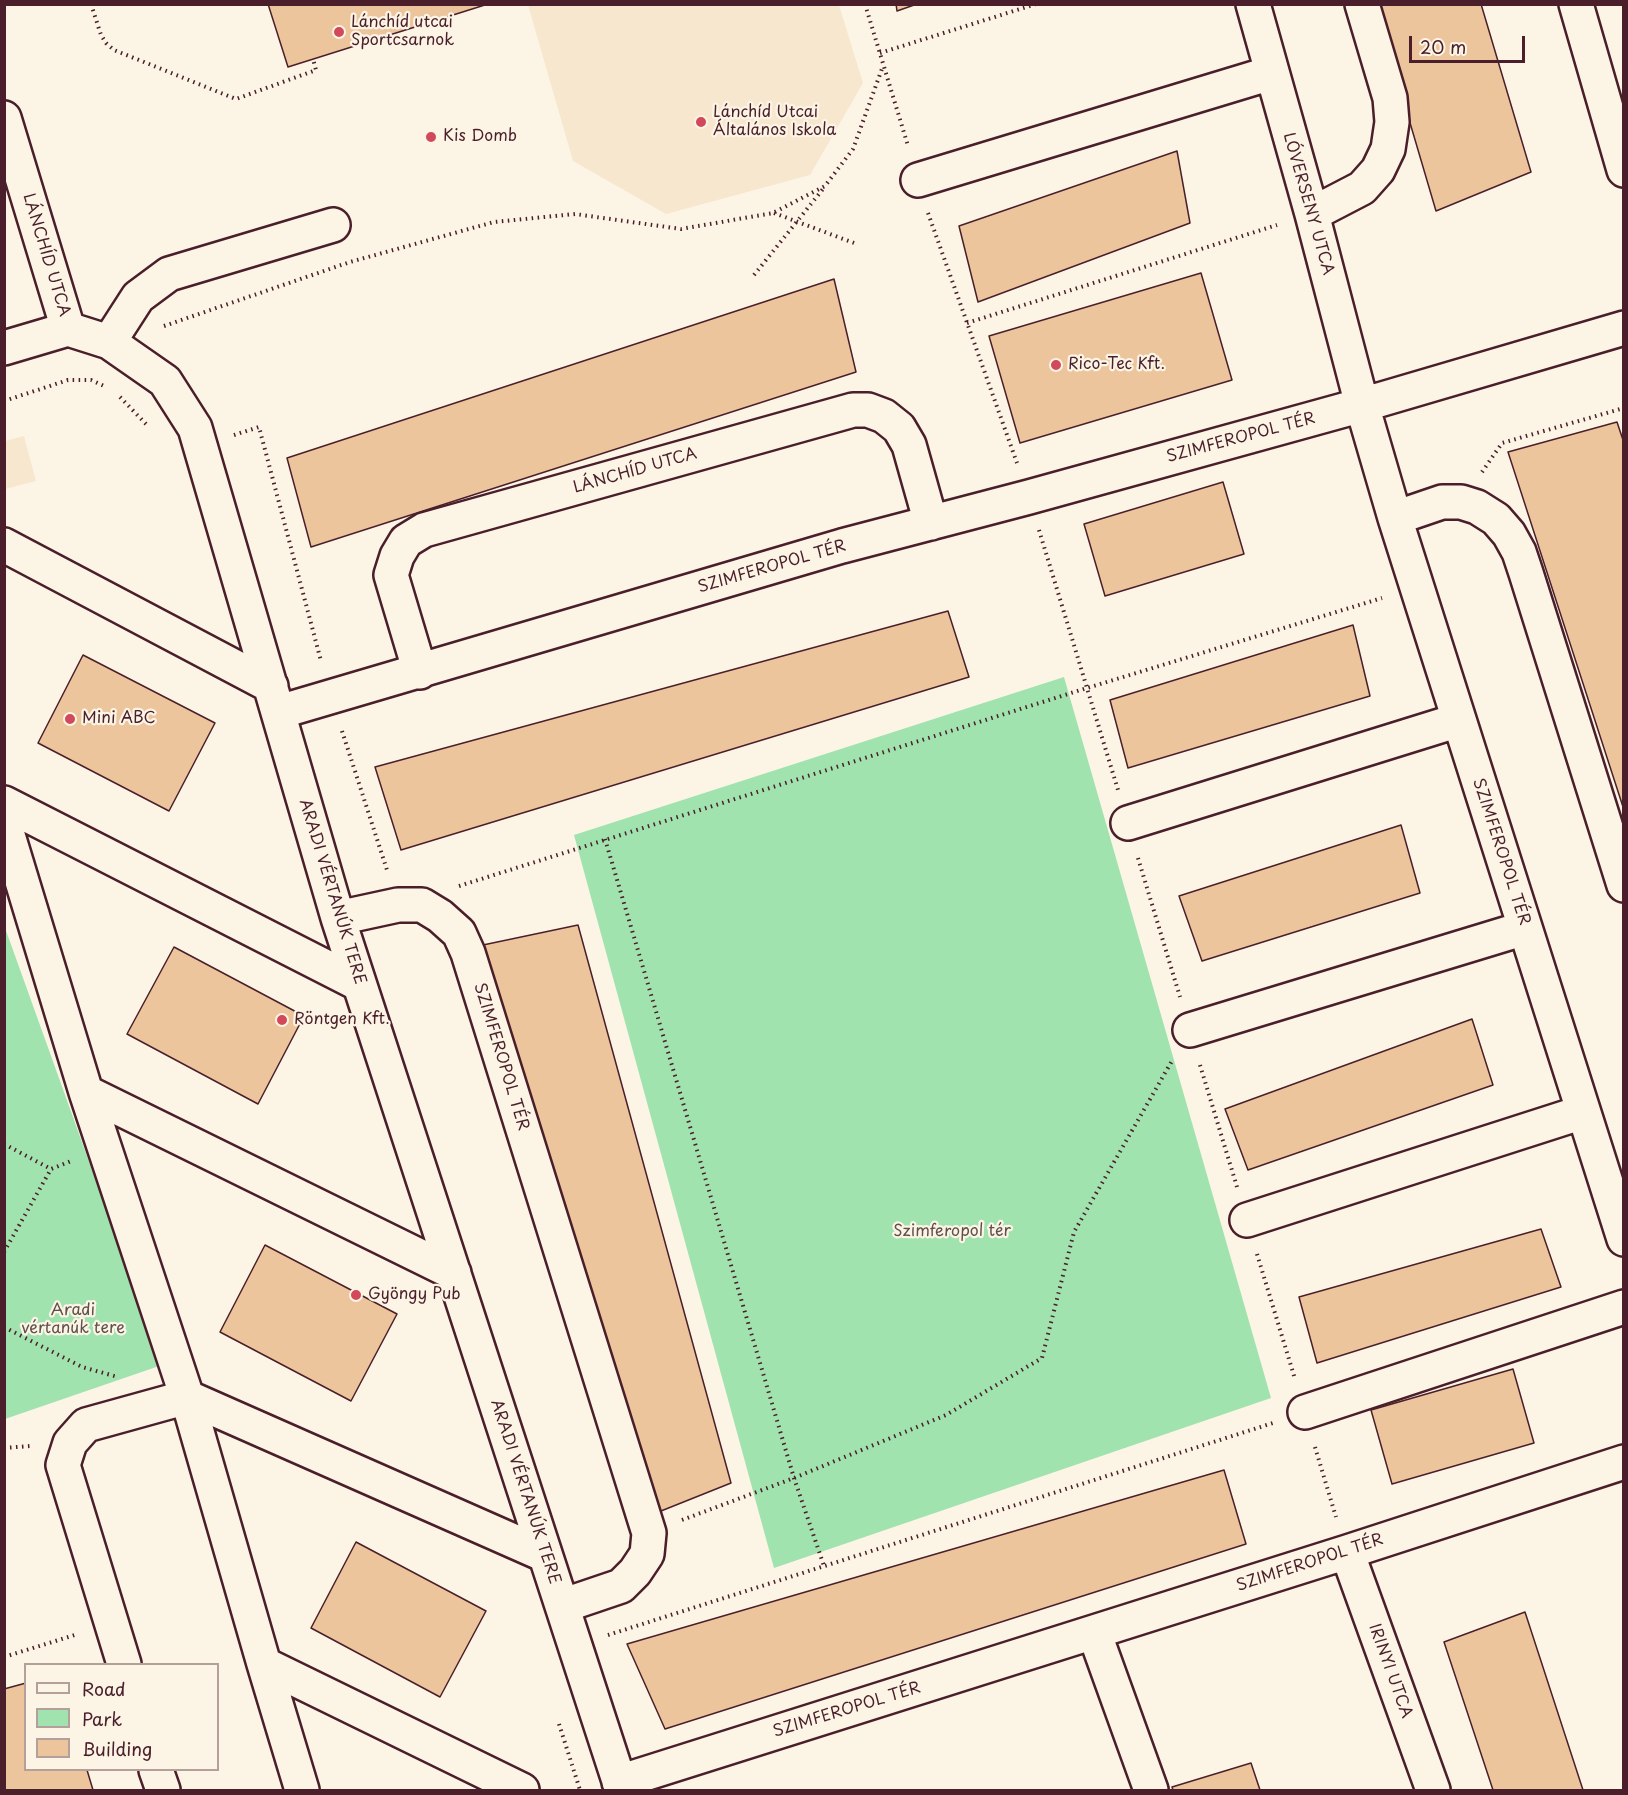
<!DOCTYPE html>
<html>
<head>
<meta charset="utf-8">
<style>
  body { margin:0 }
  #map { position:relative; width:1628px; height:1795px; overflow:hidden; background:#fcf5e5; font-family:"Playpen Sans",sans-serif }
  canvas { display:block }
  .frame { position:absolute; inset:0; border:6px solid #4a1f2b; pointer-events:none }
  .legend { position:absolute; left:24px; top:1663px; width:195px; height:108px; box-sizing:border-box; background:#fcf5e5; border:2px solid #b59f9b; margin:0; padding:8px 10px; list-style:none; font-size:18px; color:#4a1f2b }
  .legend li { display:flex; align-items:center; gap:12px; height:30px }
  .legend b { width:30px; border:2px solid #b59f9b }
  .scale { position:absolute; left:1409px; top:36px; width:116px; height:27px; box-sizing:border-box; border:3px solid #4a1f2b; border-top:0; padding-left:8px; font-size:18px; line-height:21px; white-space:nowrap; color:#4a1f2b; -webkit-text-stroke:4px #fcf5e5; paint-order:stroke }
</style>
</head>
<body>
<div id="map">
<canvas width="1628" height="1795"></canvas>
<div class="frame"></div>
<ul class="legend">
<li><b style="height:8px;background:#fcf5e5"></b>Road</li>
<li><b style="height:16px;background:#a0e3ae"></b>Park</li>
<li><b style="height:16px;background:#ecc59c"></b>Building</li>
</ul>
<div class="scale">20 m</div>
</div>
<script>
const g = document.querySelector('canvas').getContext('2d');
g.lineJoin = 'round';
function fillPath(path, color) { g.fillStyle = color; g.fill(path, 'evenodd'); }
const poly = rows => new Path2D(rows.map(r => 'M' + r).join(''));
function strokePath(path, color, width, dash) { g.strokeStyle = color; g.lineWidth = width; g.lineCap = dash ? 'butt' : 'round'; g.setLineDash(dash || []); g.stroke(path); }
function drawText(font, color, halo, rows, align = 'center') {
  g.font = font + ' "Playpen Sans",sans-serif'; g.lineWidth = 4.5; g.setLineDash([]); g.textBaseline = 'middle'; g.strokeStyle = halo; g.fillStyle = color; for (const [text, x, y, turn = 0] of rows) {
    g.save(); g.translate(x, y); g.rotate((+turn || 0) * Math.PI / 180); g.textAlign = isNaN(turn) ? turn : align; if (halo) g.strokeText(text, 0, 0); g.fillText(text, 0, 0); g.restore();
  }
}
fillPath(poly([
  [528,5,839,5,863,83,810,175,666,214,573,161],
  [24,436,36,481,5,489,5,441]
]), '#f7e7cf');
fillPath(poly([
  [1064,677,1271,1398,774,1568,574,835],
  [4,925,162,1365,5,1419,4,1419]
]), '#a0e3ae');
const building = poly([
  [268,4,488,4,288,67,268,4],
  [896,4,917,4,897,11,896,4],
  [1375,4,1481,4,1531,172,1436,211,1375,4],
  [1177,151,1190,223,978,302,959,226,1177,151],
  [1201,273,1232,380,1020,443,989,336,1201,273],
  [834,279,856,372,311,547,287,458,834,279],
  [1617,422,1624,443,1624,810,1508,452,1617,422],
  [1223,482,1244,554,1105,596,1084,524,1223,482],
  [948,611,969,677,401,850,375,767,948,611],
  [1353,625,1370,696,1128,768,1110,700,1353,625],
  [83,655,215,723,169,811,38,743,83,655],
  [1401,825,1420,893,1202,961,1179,896,1401,825],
  [578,925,731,1483,651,1515,483,945,578,925],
  [174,947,304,1016,258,1104,127,1034,174,947],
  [1472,1019,1493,1085,1248,1170,1225,1109,1472,1019],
  [1541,1229,1561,1287,1317,1363,1299,1297,1541,1229],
  [265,1245,397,1314,351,1401,220,1332,265,1245],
  [1513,1369,1534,1443,1392,1484,1371,1410,1513,1369],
  [1224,1470,1246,1544,665,1729,627,1644,1224,1470],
  [356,1542,486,1611,440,1697,311,1628,356,1542],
  [1525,1612,1583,1790,1493,1790,1444,1642,1525,1612],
  [26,1683,26,1770,87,1770,93,1790,4,1790,4,1689,26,1683],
  [1251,1763,1260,1790,1173,1790,1172,1787,1251,1763]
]);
fillPath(building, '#ecc59c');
strokePath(building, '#4a1f2b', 1.5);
const minor = poly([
  [1253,4,1312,214,1362,405,1395,518,1624,1239],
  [1576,4,1624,170],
  [4,118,68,329],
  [918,180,1271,73],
  [1312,214,1362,188,1378,170,1388,149,1392,122,1390,98,1362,4],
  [68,329,109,342,165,381,195,428,338,918,622,1790],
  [109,342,138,297,169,274,333,225],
  [4,348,68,329],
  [1395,518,1442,502,1461,502,1477,507,1496,519,1509,534,1519,552,1526,573,1624,885],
  [4,545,271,686],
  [420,672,391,575,397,556,406,541,424,530,853,410,868,410,884,416,899,428,909,445,931,523],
  [279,712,842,546,1029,497,1362,405,1624,328],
  [4,803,359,984],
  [4,822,86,1092,187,1397,264,1664,302,1790],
  [1128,823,1459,720],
  [338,918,398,905,422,905,440,916,459,933,468,953,649,1533,647,1554,635,1572,621,1586,562,1606],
  [1190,1030,1525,928],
  [86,1092,454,1273],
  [1247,1220,1583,1112],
  [1305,1412,1624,1307],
  [1347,1552,1433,1790],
  [1094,1632,1151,1790],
  [124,1664,63,1465,70,1443,86,1425,187,1397,545,1555],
  [264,1664,522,1790],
  [156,1770,163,1790],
  [619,1782,1347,1552,1624,1462]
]);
strokePath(minor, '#4a1f2b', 38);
strokePath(poly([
  [91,4,101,35,106,43,114,50,236,99,316,70,313,59],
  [865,4,908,146],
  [880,53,1036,4],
  [774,213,854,243],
  [928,213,1017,463],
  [754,275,823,189],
  [967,323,1277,225],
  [164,326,350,262,494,222,575,214,681,229,773,213,825,186,853,149,883,66],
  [120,397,146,424],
  [4,401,68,380,91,380,104,386],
  [234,435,259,427,321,661],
  [1482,472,1502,443,1624,408],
  [1039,530,1118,790],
  [342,731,387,870],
  [605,839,794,1478,824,1566],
  [1138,858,1180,997],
  [459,886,1087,688,1382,598],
  [1200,1065,1237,1187],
  [4,1144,51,1169],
  [4,1252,51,1169,71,1161],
  [1257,1254,1295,1379],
  [4,1327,82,1367,118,1377],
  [1315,1447,1336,1517],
  [4,1448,31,1446],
  [682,1520,794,1478,946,1415,1042,1358,1074,1232,1173,1059],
  [608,1635,1273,1423],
  [4,1657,78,1634],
  [559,1724,580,1790]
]), '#4a1f2b', 4, [1.5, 4.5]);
strokePath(minor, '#fcf5e5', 33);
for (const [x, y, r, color] of [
  [339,32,6,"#d1495b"],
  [701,122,6,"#d1495b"],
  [431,137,6,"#d1495b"],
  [1056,365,6,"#d1495b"],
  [70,719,6,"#d1495b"],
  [282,1020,6,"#d1495b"],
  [356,1295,6,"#d1495b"]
]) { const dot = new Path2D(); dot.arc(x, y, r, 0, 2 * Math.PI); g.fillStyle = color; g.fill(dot); strokePath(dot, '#fcf5e5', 2); }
drawText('16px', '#4a1f2b', '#fcf5e5', [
  ["Lánchíd utcai",351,23],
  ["Sportcsarnok",351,41],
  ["Lánchíd Utcai",713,113],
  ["Általános Iskola",713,131],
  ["Kis Domb",443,137],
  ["Rico-Tec Kft.",1068,365],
  ["Mini ABC",82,719],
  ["Röntgen Kft.",294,1020],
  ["Gyöngy Pub",368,1295]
], 'left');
drawText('16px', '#4a1f2b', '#fcf5e5', [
  ["LÓVERSENY UTCA",1308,204,74],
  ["LÁNCHÍD UTCA",46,255,73],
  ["SZIMFEROPOL TÉR",1241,438,-15],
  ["LÁNCHÍD UTCA",635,471,-16],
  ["SZIMFEROPOL TÉR",772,567,-16],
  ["SZIMFEROPOL TÉR",1501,852,72],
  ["ARADI VÉRTANÚK TERE",332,892,73],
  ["SZIMFEROPOL TÉR",501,1057,73],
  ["ARADI VÉRTANÚK TERE",525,1492,72],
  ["SZIMFEROPOL TÉR",1310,1563,-18],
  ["IRINYI UTCA",1390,1671,70],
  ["SZIMFEROPOL TÉR",847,1710,-17]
]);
drawText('16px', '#60504c', '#fcf5e5', [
  ["Szimferopol tér",952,1232],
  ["Aradi",73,1311],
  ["vértanúk tere",73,1329]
]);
</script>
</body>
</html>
